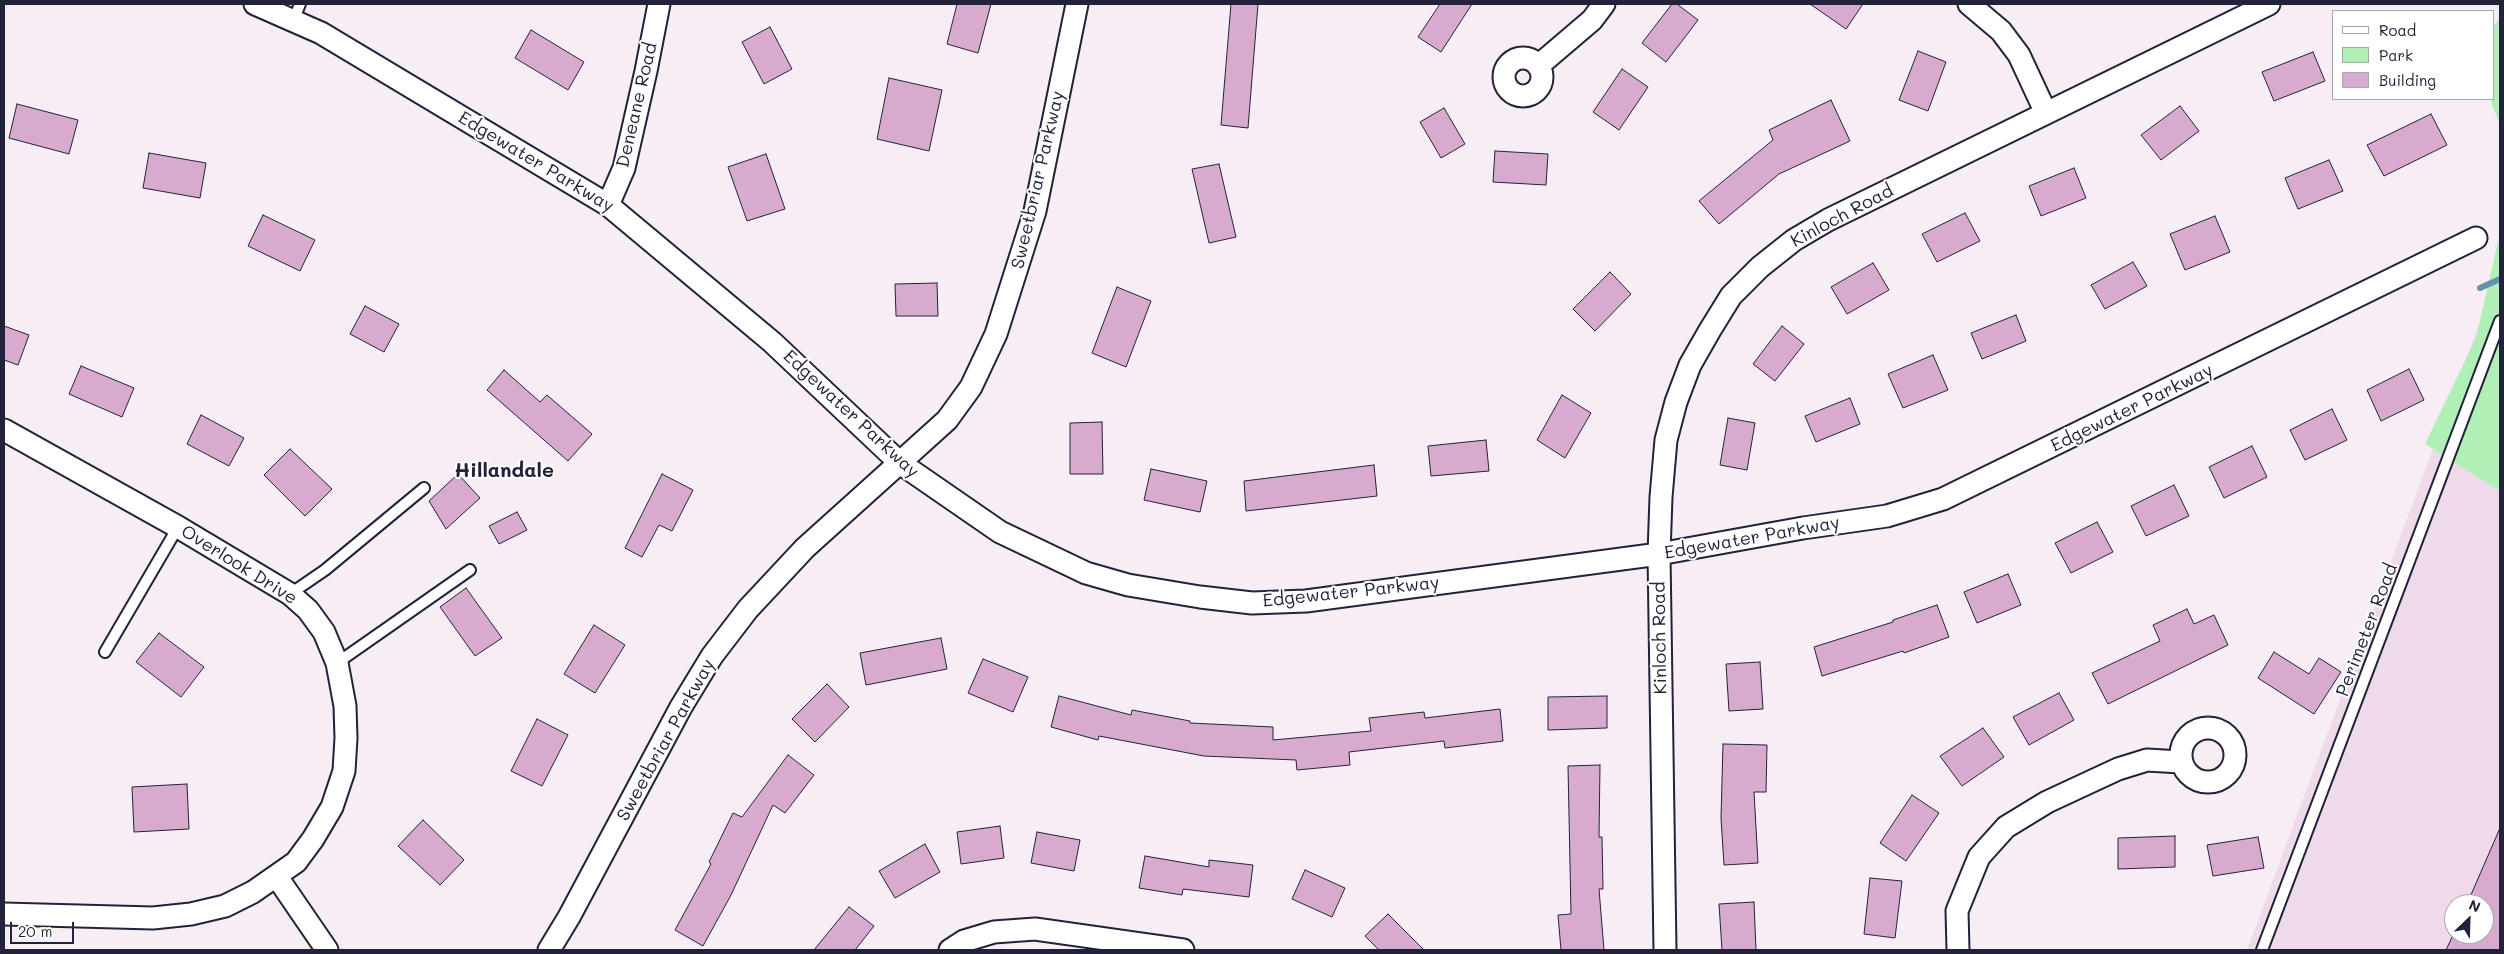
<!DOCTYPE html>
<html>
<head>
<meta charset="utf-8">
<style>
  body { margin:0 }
  #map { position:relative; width:2504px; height:954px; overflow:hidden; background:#f7eef5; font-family:Mali,sans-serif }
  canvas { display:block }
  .frame { position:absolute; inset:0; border:5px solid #22223b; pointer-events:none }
  .legend { position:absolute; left:2332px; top:10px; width:162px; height:90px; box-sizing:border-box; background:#fff; border:1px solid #a7a7b1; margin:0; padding:6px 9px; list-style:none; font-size:15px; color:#22223b }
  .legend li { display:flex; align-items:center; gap:10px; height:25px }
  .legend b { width:25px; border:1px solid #a7a7b1 }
  .north { position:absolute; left:2444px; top:894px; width:50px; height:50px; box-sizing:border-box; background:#fff; border:1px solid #a7a7b1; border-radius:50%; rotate:24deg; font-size:14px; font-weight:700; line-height:20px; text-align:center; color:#22223b }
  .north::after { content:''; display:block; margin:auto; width:18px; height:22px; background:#22223b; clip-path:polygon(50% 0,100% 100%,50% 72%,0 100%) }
  .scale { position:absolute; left:10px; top:922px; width:64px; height:22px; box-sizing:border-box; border:2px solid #22223b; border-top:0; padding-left:6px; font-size:15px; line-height:18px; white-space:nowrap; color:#22223b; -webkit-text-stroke:4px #fff; paint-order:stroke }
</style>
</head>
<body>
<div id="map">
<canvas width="2504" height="954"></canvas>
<div class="frame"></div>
<ul class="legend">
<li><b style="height:6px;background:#fff"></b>Road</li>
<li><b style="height:14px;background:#b0f0b7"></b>Park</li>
<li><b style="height:14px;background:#d8abce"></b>Building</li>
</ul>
<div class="north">N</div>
<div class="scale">20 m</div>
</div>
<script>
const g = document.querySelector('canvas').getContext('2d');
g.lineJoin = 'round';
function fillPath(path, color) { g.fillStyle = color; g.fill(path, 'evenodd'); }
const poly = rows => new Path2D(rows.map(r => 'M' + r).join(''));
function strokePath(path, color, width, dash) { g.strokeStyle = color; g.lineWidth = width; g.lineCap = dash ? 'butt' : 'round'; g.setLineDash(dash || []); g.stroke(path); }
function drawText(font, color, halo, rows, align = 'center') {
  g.font = font + ' Mali,sans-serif'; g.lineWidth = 4; g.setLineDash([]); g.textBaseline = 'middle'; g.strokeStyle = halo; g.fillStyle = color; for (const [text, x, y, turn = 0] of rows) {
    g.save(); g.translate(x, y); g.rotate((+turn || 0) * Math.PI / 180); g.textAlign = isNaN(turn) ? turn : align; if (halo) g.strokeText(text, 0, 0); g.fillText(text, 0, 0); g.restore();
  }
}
fillPath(poly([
  [2500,268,2500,950,2247,950],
  [2454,904,2484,904,2484,934,2454,934]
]), '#eedae9');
fillPath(poly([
  [2500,18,2500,125,2490,99,2493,99,2493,27],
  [2500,233,2500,491,2425,444,2476,338]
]), '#b0f0b7');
strokePath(poly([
  [2480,288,2500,279]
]), '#6692aa', 6);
const building = poly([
  [957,4,991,4,978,53,947,44,957,4],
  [1231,4,1258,4,1248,128,1221,125,1231,4],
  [1440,4,1472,4,1441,52,1418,37,1440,4],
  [1672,4,1677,4,1698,20,1666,62,1642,43,1672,4],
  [1810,4,1863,4,1846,29,1810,4],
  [770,27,792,69,764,84,742,42,770,27],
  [531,30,584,62,568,90,515,58,531,30],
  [1918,51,1946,62,1928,111,1899,100,1918,51],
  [2313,52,2325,81,2274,101,2262,72,2313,52],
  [1622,69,1648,87,1619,130,1593,112,1622,69],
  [889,78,942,90,929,151,877,139,889,78],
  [1831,100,1850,141,1779,174,1719,224,1699,201,1773,140,1769,130,1831,100],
  [17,104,78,120,69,154,9,138,17,104],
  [2180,106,2199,131,2161,160,2141,135,2180,106],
  [1444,108,1465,144,1441,158,1420,122,1444,108],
  [2431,114,2447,145,2384,176,2367,145,2431,114],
  [1495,151,1548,154,1546,185,1493,182,1495,151],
  [149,153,206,163,200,198,143,188,149,153],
  [766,154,785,209,747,221,728,167,766,154],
  [2329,160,2343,191,2298,209,2285,178,2329,160],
  [1219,164,1236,237,1209,243,1192,169,1219,164],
  [2074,168,2086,198,2041,216,2029,186,2074,168],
  [1965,213,1980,241,1937,262,1922,234,1965,213],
  [263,215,315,240,300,271,248,246,263,215],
  [2215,216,2230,252,2185,270,2170,234,2215,216],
  [2133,262,2147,286,2105,309,2091,285,2133,262],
  [1873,263,1889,290,1847,314,1831,287,1873,263],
  [1610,272,1631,294,1595,331,1573,309,1610,272],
  [937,283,938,316,896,316,895,284,937,283],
  [1117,287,1151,301,1126,367,1092,353,1117,287],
  [365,306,399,324,384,352,350,334,365,306],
  [2016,315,2026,341,1982,359,1971,333,2016,315],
  [4,326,29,335,18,365,4,360,4,326],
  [1782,326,1804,344,1775,381,1753,364,1782,326],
  [1933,355,1948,390,1903,408,1888,374,1933,355],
  [81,366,134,388,122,417,69,394,81,366],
  [2409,369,2424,400,2381,421,2367,390,2409,369],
  [504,370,540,402,547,395,592,434,568,461,487,390,504,370],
  [1562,395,1591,413,1565,458,1537,440,1562,395],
  [1850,398,1860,424,1816,442,1805,416,1850,398],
  [2332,409,2347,440,2305,460,2290,430,2332,409],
  [201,415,244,438,229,466,187,444,201,415],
  [1728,418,1755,423,1747,470,1720,465,1728,418],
  [1102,422,1103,474,1070,474,1070,423,1102,422],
  [1486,440,1489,471,1431,476,1428,446,1486,440],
  [2252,446,2267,477,2224,498,2209,467,2252,446],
  [290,449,332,489,305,516,264,475,290,449],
  [1374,465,1377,496,1246,511,1244,481,1374,465],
  [1151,469,1207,481,1200,512,1144,500,1151,469],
  [458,474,480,498,446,529,429,501,458,474],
  [662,474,693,490,672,531,659,525,642,557,625,548,662,474],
  [2174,485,2189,516,2146,536,2131,506,2174,485],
  [517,512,527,530,499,544,489,526,517,512],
  [2097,522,2113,552,2071,573,2055,543,2097,522],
  [2008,574,2021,605,1977,623,1964,592,2008,574],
  [466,588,502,638,475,656,440,607,466,588],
  [1937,605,1949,637,1904,653,1903,651,1822,676,1814,647,1893,622,1893,620,1937,605],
  [2187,609,2194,624,2214,615,2228,645,2108,704,2092,673,2160,641,2153,625,2187,609],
  [594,625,625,645,595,693,564,674,594,625],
  [159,633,204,667,181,697,136,662,159,633],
  [941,638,947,669,866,685,860,653,941,638],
  [2274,652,2309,674,2319,658,2341,672,2314,714,2258,678,2274,652],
  [983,659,1028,677,1013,712,968,693,983,659],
  [1760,662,1763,709,1729,711,1726,664,1760,662],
  [827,684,849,707,815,742,792,719,827,684],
  [2059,693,2074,720,2029,745,2013,717,2059,693],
  [1059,696,1131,715,1132,710,1190,721,1190,723,1273,727,1273,740,1371,731,1369,718,1424,712,1425,718,1500,709,1503,741,1445,748,1444,741,1349,752,1350,765,1297,770,1296,760,1204,756,1099,736,1098,740,1051,727,1059,696],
  [1607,696,1607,728,1548,730,1548,697,1607,696],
  [537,719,568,735,542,786,511,771,537,719],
  [1983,728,2004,757,1962,786,1940,756,1983,728],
  [1723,744,1767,745,1766,792,1754,792,1758,863,1724,865,1721,818,1723,744],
  [788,755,814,775,785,813,773,805,731,895,703,946,675,930,711,864,709,862,733,813,742,817,788,755],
  [1600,765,1599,837,1602,837,1603,889,1599,889,1604,950,1561,950,1558,915,1571,914,1568,766,1600,765],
  [187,784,189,829,134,832,132,787,187,784],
  [1912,795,1939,813,1906,861,1880,843,1912,795],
  [423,820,464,860,440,885,398,846,423,820],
  [1000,826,1004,858,961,864,957,832,1000,826],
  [2500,828,2500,950,2446,950,2454,933,2484,934,2484,904,2467,904,2500,828],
  [1037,832,1080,840,1074,871,1031,863,1037,832],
  [2175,836,2175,867,2118,869,2118,838,2175,836],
  [2258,837,2264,868,2213,876,2207,845,2258,837],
  [925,844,940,872,895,898,879,871,925,844],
  [1145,856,1209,867,1209,860,1253,865,1249,897,1183,889,1182,895,1139,888,1145,856],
  [1305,870,1345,888,1332,917,1292,899,1305,870],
  [1870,878,1902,881,1895,938,1864,934,1870,878],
  [1754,902,1756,950,1722,950,1719,904,1754,902],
  [849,907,874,926,855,950,814,950,849,907],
  [1388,914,1424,950,1379,950,1365,936,1388,914]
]);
fillPath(building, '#d8abce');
strokePath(building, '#22223b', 1);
const service = poly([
  [294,19,300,4],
  [290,594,325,570,424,488],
  [105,652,178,527],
  [337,663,470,570],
  [2262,950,2500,321]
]);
const minor = poly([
  [255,4,321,33,608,205,772,342,900,463,1000,532,1086,573,1128,585,1200,597,1252,603,1306,601,1659,554,1803,528,1887,516,1943,499,2476,238],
  [1969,4,2001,31,2019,55,2046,113],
  '1504 77a19 19 0 1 1 38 0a19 19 0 1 1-38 0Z',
  [1538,66,1592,20,1604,4],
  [608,205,624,168,646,71,659,4],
  [4,430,178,527,290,594,308,610,324,632,337,663,345,706,346,738,344,771,332,807,313,839,296,862,253,892,225,906,191,914,153,918,4,914],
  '2181 755a27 27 0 1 1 54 0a27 27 0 1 1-54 0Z',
  [277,877,327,950],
  [549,950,569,917,681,707,712,656,748,609,805,548,947,420,971,387,996,334,1035,211,1077,4],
  [950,950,964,941,994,932,1035,929,1183,950],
  [1665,950,1659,554,1661,497,1666,440,1676,402,1690,365,1710,330,1731,296,1760,267,1794,240,1828,220,2269,4],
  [1958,950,1957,911,1979,857,2006,827,2047,802,2118,769,2147,760,2181,762]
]);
strokePath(service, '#22223b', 14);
strokePath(minor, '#22223b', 25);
strokePath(service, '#fff', 10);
strokePath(minor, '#fff', 21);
drawText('18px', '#22223b', '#fff', [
  ["Deneane Road",637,105,-77],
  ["Edgewater Parkway",536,162,31],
  ["Sweetbriar Parkway",1038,180,-77],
  ["Kinloch Road",1842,216,-28],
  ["Edgewater Parkway",2132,408,-26],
  ["Edgewater Parkway",851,414,43],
  ["Edgewater Parkway",1752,538,-10],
  ["Overlook Drive",239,565,32],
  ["Edgewater Parkway",1351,592,-6],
  ["Perimeter Road",2367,630,-69],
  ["Kinloch Road",1660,638,-91],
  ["Sweetbriar Parkway",666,740,-61]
]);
drawText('bold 20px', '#22223b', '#fff', [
  ["Hillandale",504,471]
]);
</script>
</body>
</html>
